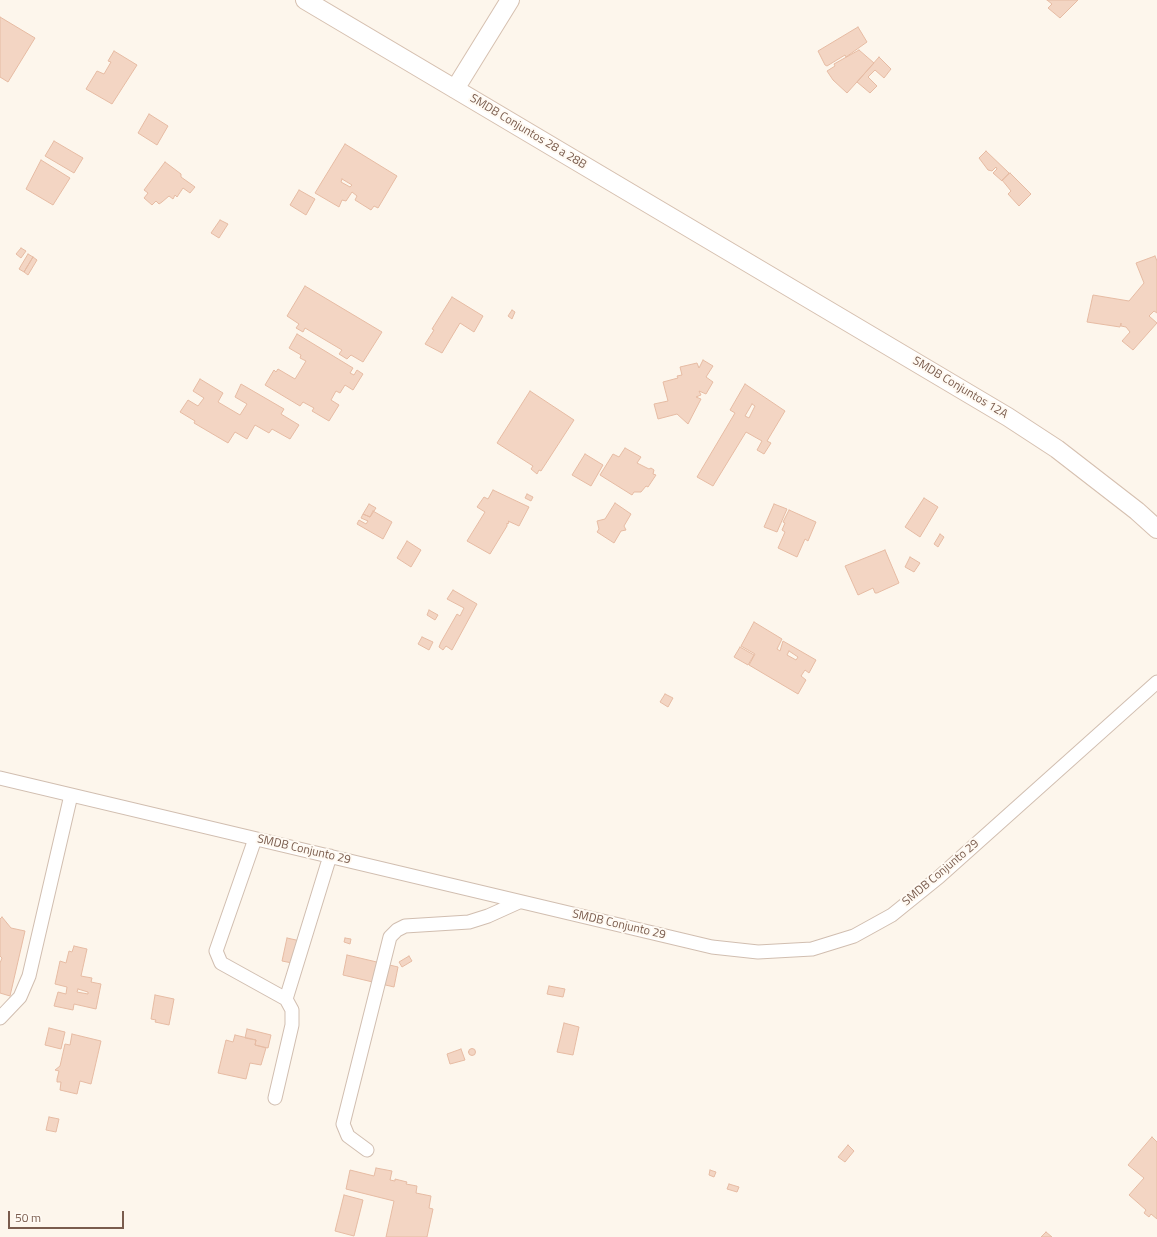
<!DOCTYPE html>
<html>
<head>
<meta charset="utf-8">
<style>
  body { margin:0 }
  #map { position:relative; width:1157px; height:1237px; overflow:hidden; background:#fdf6ec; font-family:"Titillium Web",sans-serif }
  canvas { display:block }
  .scale { position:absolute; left:8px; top:1211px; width:116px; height:18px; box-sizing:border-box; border:2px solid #7a5c4d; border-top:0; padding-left:5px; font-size:12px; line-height:14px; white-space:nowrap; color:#7a5c4d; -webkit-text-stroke:3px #fffaf3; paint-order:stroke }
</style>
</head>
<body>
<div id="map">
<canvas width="1157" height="1237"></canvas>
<div class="scale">50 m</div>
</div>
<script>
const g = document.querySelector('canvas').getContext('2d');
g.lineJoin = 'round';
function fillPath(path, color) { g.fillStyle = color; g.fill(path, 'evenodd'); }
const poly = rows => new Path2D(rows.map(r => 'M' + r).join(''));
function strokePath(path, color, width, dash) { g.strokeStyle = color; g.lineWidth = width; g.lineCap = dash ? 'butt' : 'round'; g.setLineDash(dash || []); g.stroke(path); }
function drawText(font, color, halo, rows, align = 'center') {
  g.font = font + ' "Titillium Web",sans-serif'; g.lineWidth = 4; g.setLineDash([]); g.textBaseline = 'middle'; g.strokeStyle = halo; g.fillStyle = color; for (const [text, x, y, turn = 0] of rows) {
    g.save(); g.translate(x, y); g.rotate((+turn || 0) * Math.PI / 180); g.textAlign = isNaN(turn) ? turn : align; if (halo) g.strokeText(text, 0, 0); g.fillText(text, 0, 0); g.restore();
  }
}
const building = poly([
  [1047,0,1078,0,1060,18,1048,8,1052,4,1047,0],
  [0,17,35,38,8,82,0,77,0,17],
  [858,27,867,42,846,57,845,55,827,66,825,65,818,51,858,27],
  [859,50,874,63,847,93,833,80,827,71,835,66,834,64,859,50],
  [114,51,137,65,112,104,86,89,97,71,104,74,111,62,108,61,114,51],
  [879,57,891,69,884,78,875,70,868,77,877,86,870,93,857,82,879,57],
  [149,114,168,126,157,145,138,133,149,114],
  [54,141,83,158,74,173,45,156,54,141],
  [345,144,397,176,378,208,374,206,371,210,355,200,357,196,352,192,346,201,342,200,339,207,315,193,345,144],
  [342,179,352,185,350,187,341,182,342,179],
  [986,151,1009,173,1002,181,993,173,997,169,996,167,992,171,988,170,979,158,986,151],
  [41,160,70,178,53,205,26,189,41,160],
  [165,162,181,174,181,177,195,187,190,193,183,188,177,197,175,195,173,199,169,196,162,202,159,204,156,201,152,205,144,198,148,193,144,190,165,162],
  [1010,173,1031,194,1019,206,1008,194,1011,191,1002,180,1010,173],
  [299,190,315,199,306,215,290,205,299,190],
  [220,220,228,224,219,238,211,233,220,220],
  [21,248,26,251,21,258,16,254,21,248],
  [28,254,33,257,24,272,19,269,28,254],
  [1155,256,1157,261,1157,313,1154,311,1149,316,1157,323,1133,350,1122,341,1130,332,1126,327,1121,326,1121,323,1120,327,1087,322,1093,295,1129,301,1144,283,1136,263,1155,256],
  [33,257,37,260,28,275,24,272,33,257],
  [305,286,382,332,363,362,351,355,347,359,339,354,342,350,305,328,303,332,296,328,299,324,287,316,305,286],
  [452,297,483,316,474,332,460,323,442,353,425,344,434,330,432,329,452,297],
  [512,310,515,312,512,319,508,316,512,310],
  [297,334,353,368,350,373,354,375,357,370,363,374,353,390,345,385,340,393,336,391,331,400,339,405,329,421,312,411,314,408,303,402,300,406,265,385,274,370,276,372,278,369,295,379,306,361,300,358,301,355,289,348,297,334],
  [703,360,713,366,706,377,713,382,706,394,699,391,701,395,696,397,701,399,688,424,677,414,658,419,654,404,668,401,663,382,678,378,677,376,682,375,680,367,697,363,699,368,703,360],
  [200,379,223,393,218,402,240,415,247,404,235,397,241,384,284,409,281,414,299,425,290,439,272,429,269,433,255,425,247,439,235,432,228,443,194,423,195,421,180,412,188,400,198,406,204,398,193,391,200,379],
  [745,384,785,411,767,441,771,443,764,454,757,450,762,441,746,432,713,486,697,477,735,413,730,410,745,384],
  [752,404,755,406,749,418,745,416,752,404],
  [530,391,574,420,541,471,539,470,537,474,531,469,533,466,497,443,530,391],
  [625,448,641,457,637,463,649,469,651,468,654,470,653,474,656,475,648,487,646,486,641,492,634,492,632,495,600,475,613,454,619,457,625,448],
  [585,454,603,465,591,486,572,475,585,454],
  [493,490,529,507,519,526,508,521,509,522,508,524,507,523,507,526,490,554,467,541,485,512,477,507,484,497,488,499,493,490],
  [527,494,533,497,531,501,525,498,527,494],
  [924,498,938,507,920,537,905,527,924,498],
  [615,503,631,514,624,526,626,530,621,531,614,543,597,532,599,529,597,521,605,519,615,503],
  [369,504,376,508,370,517,363,514,369,504],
  [774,504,787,509,777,532,764,527,774,504],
  [789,510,816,522,808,541,805,539,797,557,778,548,785,532,782,530,785,523,783,522,789,510],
  [373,511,392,522,383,539,357,524,359,520,366,524,368,521,361,518,363,514,370,517,373,511],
  [940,534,944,537,938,547,934,544,940,534],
  [407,541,421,550,411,567,397,558,407,541],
  [885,550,899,583,877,593,875,593,873,588,858,595,845,566,885,550],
  [910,557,920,563,914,572,905,567,910,557],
  [453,590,477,604,452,650,446,646,443,650,439,647,441,642,457,614,460,616,464,608,447,599,453,590],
  [429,610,438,615,435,620,427,615,429,610],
  [754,622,782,639,777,649,780,651,783,641,816,660,809,673,805,670,801,676,806,680,798,694,749,665,755,654,741,646,754,622],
  [789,651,798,657,796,660,787,655,789,651],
  [422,637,433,642,429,650,418,644,422,637],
  [740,647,754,655,748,665,734,657,740,647],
  [665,694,673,698,668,707,660,702,665,694],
  [2,917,11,928,25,931,10,996,0,993,0,963,2,958,0,956,0,919,2,917],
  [287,938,305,942,292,963,282,961,287,938],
  [345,938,351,939,350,944,344,942,345,938],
  [74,946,87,949,81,976,92,978,91,982,101,984,96,1009,74,1004,73,1010,54,1006,58,992,66,994,67,987,55,984,60,961,66,963,69,951,72,952,74,946],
  [78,989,88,992,88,994,77,992,78,989],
  [347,955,398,967,394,987,343,975,347,955],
  [409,956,412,961,402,967,399,962,409,956],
  [549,986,565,989,563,997,547,994,549,986],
  [155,995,174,999,169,1025,155,1022,156,1020,151,1019,155,995],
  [564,1023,579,1027,573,1055,557,1052,564,1023],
  [49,1028,65,1032,61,1049,45,1045,49,1028],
  [247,1029,271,1035,268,1048,255,1045,256,1040,245,1038,247,1029],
  [72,1034,101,1041,91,1084,80,1081,77,1094,60,1090,61,1082,57,1082,57,1079,59,1071,55,1070,60,1066,65,1044,70,1045,72,1034],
  [235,1035,256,1040,255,1045,266,1048,261,1065,250,1063,246,1079,218,1073,226,1040,233,1042,235,1035],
  '468.5 1052a3.5 3.5 0 1 1 7 0a3.5 3.5 0 1 1-7 0Z',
  [461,1049,465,1060,450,1064,447,1054,461,1049],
  [49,1117,59,1119,56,1132,46,1130,49,1117],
  [1152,1137,1157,1142,1157,1219,1151,1214,1149,1217,1144,1213,1146,1210,1129,1195,1144,1178,1128,1165,1152,1137],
  [848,1145,854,1151,845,1162,838,1157,848,1145],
  [376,1168,392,1171,390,1180,395,1181,395,1179,407,1182,406,1184,417,1186,416,1193,431,1196,429,1208,433,1209,427,1237,386,1237,394,1201,346,1189,350,1170,374,1176,376,1168],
  [710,1170,716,1172,714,1177,709,1175,710,1170],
  [729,1184,739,1187,737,1192,727,1189,729,1184],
  [344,1195,363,1200,354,1236,335,1231,344,1195],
  [1046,1232,1052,1237,1041,1237,1046,1232]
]);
fillPath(building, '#f3d5c3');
strokePath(building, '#e6bba3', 1);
const street = poly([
  [0,778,712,947,758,952,812,949,854,936,892,915,939,877,1157,682],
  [255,839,216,951,221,963,286,999,292,1010,292,1025,275,1098],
  [286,999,330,856],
  [0,1018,20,997,29,976,71,795],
  [367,1150,348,1136,343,1124,390,937,397,930,405,926,469,922,488,916,519,902]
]);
const secondary = poly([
  [305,0,1008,417,1057,449,1137,511,1157,529],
  [455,89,510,0]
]);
strokePath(street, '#d1beb0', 15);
strokePath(secondary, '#d6c0b0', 20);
strokePath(street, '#fff', 13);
strokePath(secondary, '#fff', 18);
drawText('12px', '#7a5c4d', '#fffaf3', [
  ["SMDB Conjuntos 28 a 28B",528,132,31],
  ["SMDB Conjuntos 12A",960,388,31],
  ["SMDB Conjunto 29",304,850,13],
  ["SMDB Conjunto 29",941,873,-40],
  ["SMDB Conjunto 29",619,925,13]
]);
</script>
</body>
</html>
